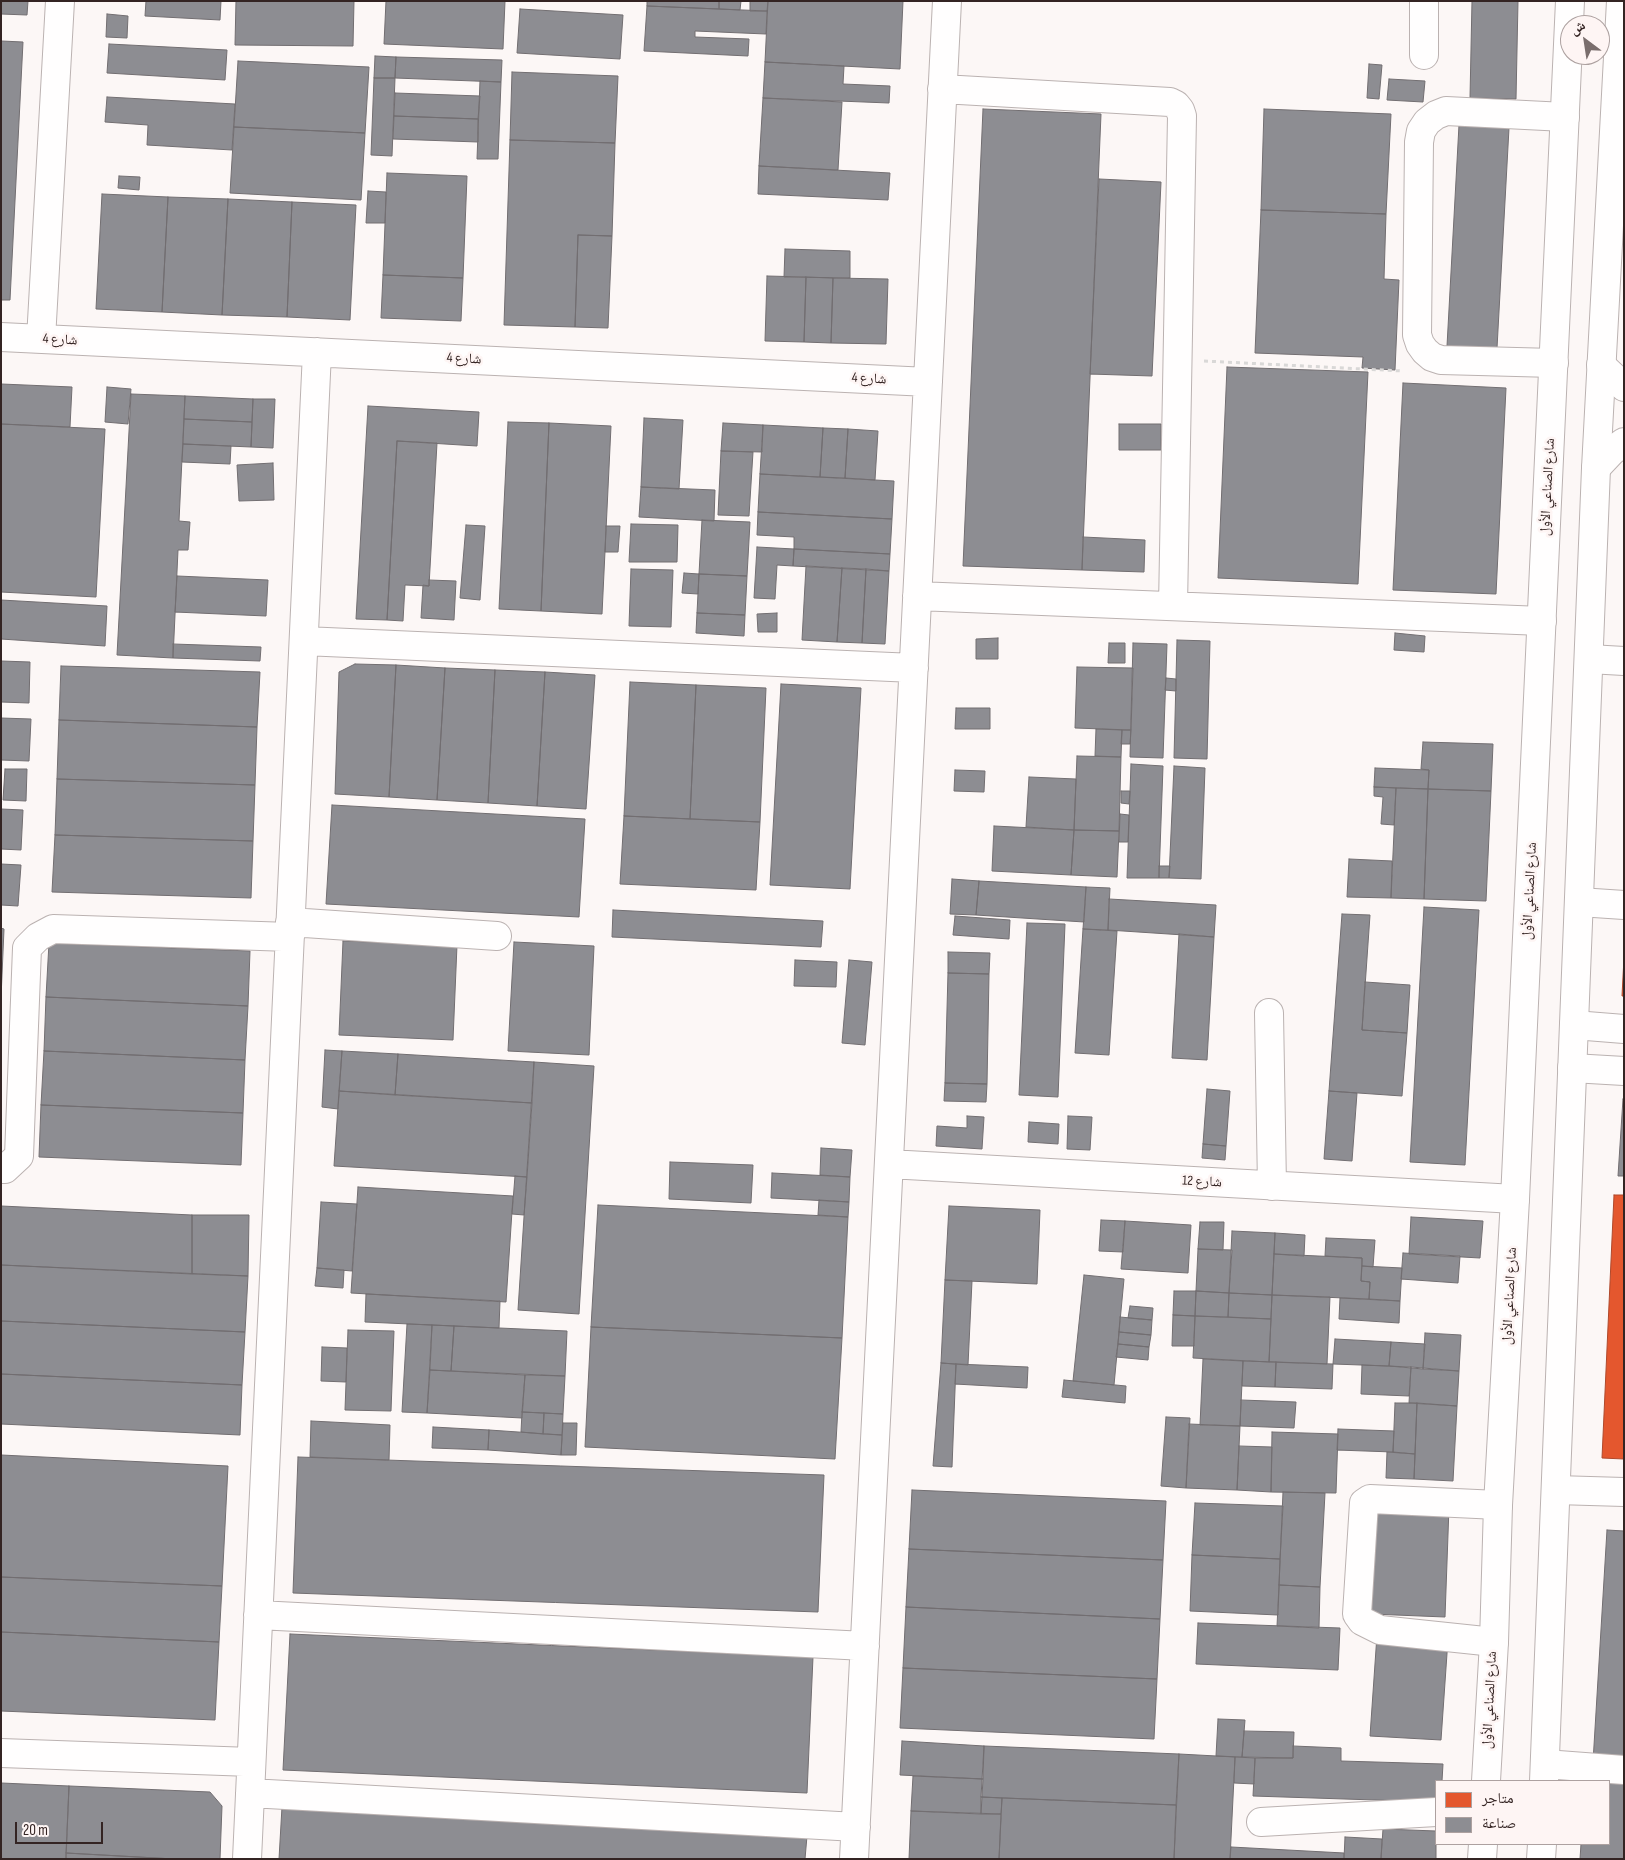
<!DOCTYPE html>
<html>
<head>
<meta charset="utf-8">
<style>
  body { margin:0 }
  #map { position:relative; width:1625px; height:1860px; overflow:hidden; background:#fcf7f6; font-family:"Sofia Sans Condensed","Noto Naskh Arabic",sans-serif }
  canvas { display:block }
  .frame { position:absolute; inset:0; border:2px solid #342423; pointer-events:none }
  .legend { position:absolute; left:1435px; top:1780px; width:175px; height:65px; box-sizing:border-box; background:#fef5f4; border:1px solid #ada1a0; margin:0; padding:6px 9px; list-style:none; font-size:15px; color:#342423 }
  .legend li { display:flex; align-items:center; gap:10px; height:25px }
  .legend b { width:25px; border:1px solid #ada1a0 }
  .north { position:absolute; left:1560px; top:15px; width:50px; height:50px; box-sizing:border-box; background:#fef5f4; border:1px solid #ada1a0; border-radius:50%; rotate:329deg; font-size:14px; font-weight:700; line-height:20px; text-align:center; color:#342423 }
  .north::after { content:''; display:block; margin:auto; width:18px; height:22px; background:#7a6e6d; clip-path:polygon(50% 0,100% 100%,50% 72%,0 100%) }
  .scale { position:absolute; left:15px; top:1822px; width:88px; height:22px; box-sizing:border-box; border:2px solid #342423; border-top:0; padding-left:6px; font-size:15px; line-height:18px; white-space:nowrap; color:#342423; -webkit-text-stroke:4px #fef5f4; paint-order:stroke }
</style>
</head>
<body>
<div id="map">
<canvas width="1625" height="1860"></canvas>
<div class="frame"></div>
<ul class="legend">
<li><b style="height:14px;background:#e4572e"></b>متاجر</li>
<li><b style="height:14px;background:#8d8d92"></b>صناعة</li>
</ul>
<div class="north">ش</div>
<div class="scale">20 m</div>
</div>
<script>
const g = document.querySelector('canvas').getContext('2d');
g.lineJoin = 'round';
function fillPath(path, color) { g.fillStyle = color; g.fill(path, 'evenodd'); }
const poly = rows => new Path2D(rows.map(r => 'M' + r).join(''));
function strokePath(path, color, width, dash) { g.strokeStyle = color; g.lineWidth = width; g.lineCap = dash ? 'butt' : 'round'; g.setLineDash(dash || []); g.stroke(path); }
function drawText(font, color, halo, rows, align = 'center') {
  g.font = font + ' "Sofia Sans Condensed","Noto Naskh Arabic",sans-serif'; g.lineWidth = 5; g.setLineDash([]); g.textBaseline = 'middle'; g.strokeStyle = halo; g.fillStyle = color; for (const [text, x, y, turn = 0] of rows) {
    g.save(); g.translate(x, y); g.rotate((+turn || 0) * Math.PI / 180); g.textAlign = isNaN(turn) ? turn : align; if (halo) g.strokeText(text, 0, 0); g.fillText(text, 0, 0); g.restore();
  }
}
const shops = poly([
  [1624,958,1624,996,1622,996,1624,958],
  [1614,1195,1624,1195,1624,1459,1602,1458,1614,1195]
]);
fillPath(shops, '#e4572e');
strokePath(shops, '#af482b', 1);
const industry = poly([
  [1,1,28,1,27,15,1,14,1,1],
  [146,1,221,1,220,20,145,16,146,1],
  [236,1,354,1,353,46,235,45,236,1],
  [386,1,505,1,503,49,384,44,386,1],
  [647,1,719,1,719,9,647,6,647,1],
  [719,1,741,1,740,10,719,9,719,1],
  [750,1,768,1,767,11,750,11,750,1],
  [768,1,903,1,900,69,765,62,768,1],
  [1472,1,1518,1,1516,99,1470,98,1472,1],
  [647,6,767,11,766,34,695,31,695,37,749,39,748,56,644,51,647,6],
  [520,9,623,15,620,59,517,53,520,9],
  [107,14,128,16,127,38,106,37,107,14],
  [1,41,23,42,10,300,1,300,1,41],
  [109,44,227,50,225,80,107,73,109,44],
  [375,56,396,57,395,78,374,78,375,56],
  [396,57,502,60,501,82,395,78,396,57],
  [238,61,369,67,365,133,234,127,238,61],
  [765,62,844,66,843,84,890,86,889,103,763,98,765,62],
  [1369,64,1382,65,1379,99,1367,98,1369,64],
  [512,72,618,76,615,143,510,140,512,72],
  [374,78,395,78,392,156,371,155,374,78],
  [1389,79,1425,81,1423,102,1387,100,1389,79],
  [480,81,501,82,498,159,477,159,480,81],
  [395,93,480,96,478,119,394,116,395,93],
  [107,97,235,104,232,150,147,145,148,125,105,122,107,97],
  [763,98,842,102,838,170,759,166,763,98],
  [983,109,1101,114,1082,570,963,566,983,109],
  [1264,109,1391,114,1386,214,1261,210,1264,109],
  [394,116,478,119,478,142,393,139,394,116],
  [1459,125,1509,128,1497,348,1447,346,1459,125],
  [234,127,365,133,361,200,230,193,234,127],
  [510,140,615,143,612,236,578,235,575,327,504,325,510,140],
  [759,166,890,173,888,200,758,194,759,166],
  [387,173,467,176,463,278,383,275,387,173],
  [119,176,140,177,139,190,118,188,119,176],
  [1099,179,1161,182,1152,376,1090,374,1099,179],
  [368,191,386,192,385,223,366,223,368,191],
  [102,194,168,197,162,312,96,309,102,194],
  [168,197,228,199,222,315,162,312,168,197],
  [228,199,292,202,287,317,222,315,228,199],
  [292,202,356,205,350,320,287,317,292,202],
  [1261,210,1386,214,1384,279,1399,280,1395,370,1362,368,1363,357,1255,353,1261,210],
  [578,235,612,236,608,328,575,327,578,235],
  [785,249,850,251,850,278,784,277,785,249],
  [383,275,463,278,461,321,381,318,383,275],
  [767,276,806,277,804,342,765,341,767,276],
  [806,277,833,278,831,343,804,342,806,277],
  [833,278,888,279,886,344,831,343,833,278],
  [1227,367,1368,372,1358,584,1218,578,1227,367],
  [1403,383,1506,388,1496,594,1393,590,1403,383],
  [1,384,72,387,70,427,1,424,1,384],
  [107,387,131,389,128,424,105,422,107,387],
  [131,394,185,396,179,521,190,522,188,550,178,550,173,658,117,655,131,394],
  [185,396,253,399,252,422,184,419,185,396],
  [253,399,275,399,273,448,251,447,253,399],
  [368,406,479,412,477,446,397,441,387,620,356,619,368,406],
  [644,418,683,420,679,489,641,487,644,418],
  [184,419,252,422,251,447,183,444,184,419],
  [508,422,549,423,541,611,499,609,508,422],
  [549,423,611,426,602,614,541,611,549,423],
  [723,423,763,425,762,452,721,451,723,423],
  [1,424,105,429,96,597,1,592,1,424],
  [1119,424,1161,424,1161,450,1119,450,1119,424],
  [763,425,823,428,820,477,760,474,763,425],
  [823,428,848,429,845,478,820,477,823,428],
  [848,429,878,431,875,480,845,478,848,429],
  [397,441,437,443,429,586,405,585,403,621,387,620,397,441],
  [183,444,231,446,230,464,182,462,183,444],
  [721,451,753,452,749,516,718,515,721,451],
  [273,463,274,500,239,501,237,465,273,463],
  [760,474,894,481,892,519,758,512,760,474],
  [641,487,715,490,714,521,639,517,641,487],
  [758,512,892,519,890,554,794,549,794,537,757,535,758,512],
  [702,520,750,522,747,576,699,574,702,520],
  [631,524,678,525,677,562,629,562,631,524],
  [466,525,485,526,480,600,460,598,466,525],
  [606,526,620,526,618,552,605,552,606,526],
  [1083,537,1145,540,1144,572,1082,570,1083,537],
  [757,547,794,549,793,566,777,565,775,599,754,598,757,547],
  [794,549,890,554,889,571,793,566,794,549],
  [806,566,842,568,837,642,802,640,806,566],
  [842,568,866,569,862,643,837,642,842,568],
  [631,569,673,570,671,627,629,626,631,569],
  [866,569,889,571,885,644,862,643,866,569],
  [684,573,699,574,698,594,682,593,684,573],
  [699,574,747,576,745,615,697,613,699,574],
  [177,576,268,580,266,616,175,612,177,576],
  [429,580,456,581,454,620,421,618,423,585,429,586,429,580],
  [1,600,107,606,105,646,1,639,1,600],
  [697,613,745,615,744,636,696,633,697,613],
  [777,613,777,632,758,632,757,614,777,613],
  [1395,633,1425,636,1424,652,1394,650,1395,633],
  [998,638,998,659,976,659,976,639,998,638],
  [1177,640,1210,641,1207,759,1174,758,1177,640],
  [1109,643,1125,643,1125,663,1108,663,1109,643],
  [1133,643,1167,644,1163,758,1130,757,1133,643],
  [173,644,261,647,260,661,173,658,173,644],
  [1,661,30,662,29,703,1,702,1,661],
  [355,664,396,665,389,797,335,794,339,672,355,664],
  [396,665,445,668,437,800,389,797,396,665],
  [61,666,260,672,257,727,59,720,61,666],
  [1077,667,1133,668,1131,730,1075,728,1077,667],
  [445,668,495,670,488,803,437,800,445,668],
  [495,670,545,672,537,806,488,803,495,670],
  [545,672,595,675,586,809,537,806,545,672],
  [1166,678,1176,679,1176,691,1165,690,1166,678],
  [630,682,696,685,690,819,624,816,630,682],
  [781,684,861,688,850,889,770,885,781,684],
  [696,685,766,688,760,822,690,819,696,685],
  [956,708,990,708,990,729,955,729,956,708],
  [1,718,31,719,29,761,1,760,1,718],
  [59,720,257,727,255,785,57,779,59,720],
  [1096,729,1122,730,1121,757,1095,756,1096,729],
  [1122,730,1131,730,1130,744,1121,744,1122,730],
  [1423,742,1493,744,1491,791,1428,789,1429,770,1421,769,1423,742],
  [1077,756,1121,757,1119,831,1074,830,1077,756],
  [1131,764,1163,766,1159,878,1127,878,1131,764],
  [1174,766,1205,768,1201,879,1169,878,1174,766],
  [1375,768,1429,770,1428,789,1374,787,1375,768],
  [5,769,27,769,26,801,3,800,5,769],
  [955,770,985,771,984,792,954,791,955,770],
  [1029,777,1076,779,1074,830,1026,827,1029,777],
  [57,779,255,785,253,841,55,835,57,779],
  [1374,787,1396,788,1394,825,1381,824,1383,797,1374,796,1374,787],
  [1396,788,1428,789,1424,899,1391,898,1396,788],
  [1428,789,1491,791,1486,901,1424,899,1428,789],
  [1121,791,1130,791,1129,804,1121,803,1121,791],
  [332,805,585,819,579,917,326,904,332,805],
  [1,809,23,810,21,850,1,849,1,809],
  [1120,814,1129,815,1128,842,1119,842,1120,814],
  [624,816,760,822,756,890,620,884,624,816],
  [994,826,1074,830,1071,875,992,871,994,826],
  [1074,830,1119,831,1117,877,1071,875,1074,830],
  [55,835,253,841,251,898,52,892,55,835],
  [1349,859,1392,861,1391,898,1347,897,1349,859],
  [1,864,21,865,18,906,1,905,1,864],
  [1159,866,1170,866,1169,878,1159,878,1159,866],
  [952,879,979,881,976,915,950,914,952,879],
  [979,881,1086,887,1084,922,976,915,979,881],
  [1086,887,1110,888,1108,930,1083,929,1086,887],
  [1109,899,1216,905,1214,937,1108,930,1109,899],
  [1424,907,1479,910,1465,1165,1410,1162,1424,907],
  [613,910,823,921,821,947,612,937,613,910],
  [1342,914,1370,915,1362,1030,1407,1033,1402,1096,1329,1091,1342,914],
  [955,916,1010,920,1009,939,953,935,955,916],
  [1027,923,1065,924,1058,1097,1019,1095,1027,923],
  [1,928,4,929,1,998,1,928],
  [1083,929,1117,931,1109,1055,1075,1053,1083,929],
  [1179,934,1214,937,1207,1060,1172,1058,1179,934],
  [343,941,457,945,453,1040,339,1035,343,941],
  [514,942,594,946,589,1055,508,1051,514,942],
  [49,943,250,951,248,1006,46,997,49,943],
  [948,952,990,953,989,974,948,973,948,952],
  [795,960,837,962,836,987,794,986,795,960],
  [849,960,872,962,865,1045,842,1043,849,960],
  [948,973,989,974,987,1084,945,1083,948,973],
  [1365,982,1410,985,1407,1033,1362,1030,1365,982],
  [46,997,248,1006,245,1060,44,1051,46,997],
  [325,1050,342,1051,338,1109,322,1107,325,1050],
  [44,1051,245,1060,243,1113,41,1105,44,1051],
  [342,1051,398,1054,395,1095,339,1091,342,1051],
  [398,1054,534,1062,532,1103,395,1095,398,1054],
  [534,1062,594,1066,579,1314,518,1310,534,1062],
  [945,1083,987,1084,986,1102,944,1101,945,1083],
  [1207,1089,1230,1091,1226,1146,1203,1144,1207,1089],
  [339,1091,532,1103,527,1177,334,1166,339,1091],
  [1329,1091,1357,1093,1352,1161,1324,1159,1329,1091],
  [1623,1099,1624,1099,1624,1176,1618,1176,1623,1099],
  [41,1105,243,1113,241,1165,39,1157,41,1105],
  [967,1116,984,1117,982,1149,936,1146,937,1126,967,1128,967,1116],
  [1068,1116,1092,1117,1090,1150,1067,1149,1068,1116],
  [1029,1122,1059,1124,1058,1144,1028,1142,1029,1122],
  [1203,1144,1226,1146,1225,1160,1202,1158,1203,1144],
  [821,1148,852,1150,850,1177,820,1175,821,1148],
  [670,1162,753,1165,751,1203,669,1199,670,1162],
  [772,1173,850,1177,849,1202,771,1198,772,1173],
  [515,1176,527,1177,524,1215,512,1214,515,1176],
  [358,1187,513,1196,506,1302,351,1293,358,1187],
  [819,1200,849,1202,848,1217,818,1215,819,1200],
  [321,1202,357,1204,352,1271,317,1268,321,1202],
  [598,1205,848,1217,842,1338,591,1327,598,1205],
  [1,1206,192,1215,192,1274,1,1265,1,1206],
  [949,1206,1040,1210,1037,1284,945,1280,949,1206],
  [192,1215,249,1215,248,1276,192,1274,192,1215],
  [1411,1217,1483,1221,1480,1258,1409,1254,1411,1217],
  [1101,1220,1125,1221,1123,1252,1099,1251,1101,1220],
  [1125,1221,1191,1225,1188,1273,1121,1269,1125,1221],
  [1200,1222,1224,1222,1223,1250,1198,1249,1200,1222],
  [1232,1231,1275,1233,1272,1295,1229,1293,1232,1231],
  [1275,1233,1305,1235,1304,1256,1274,1254,1275,1233],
  [1326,1238,1375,1240,1373,1267,1362,1266,1362,1258,1325,1256,1326,1238],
  [1198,1249,1232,1250,1229,1293,1196,1291,1198,1249],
  [1403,1253,1460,1256,1458,1283,1401,1279,1403,1253],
  [1274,1254,1362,1258,1361,1281,1370,1282,1369,1299,1272,1295,1274,1254],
  [1,1265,248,1276,245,1332,1,1321,1,1265],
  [1362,1266,1402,1268,1400,1301,1369,1299,1370,1282,1361,1281,1362,1266],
  [317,1268,344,1270,343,1288,315,1286,317,1268],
  [1084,1275,1124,1279,1114,1385,1073,1381,1084,1275],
  [945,1280,972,1281,968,1365,941,1363,945,1280],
  [1174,1291,1196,1291,1195,1316,1173,1315,1174,1291],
  [1196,1291,1229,1293,1228,1317,1195,1316,1196,1291],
  [1229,1293,1272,1295,1271,1319,1228,1317,1229,1293],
  [366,1294,500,1301,499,1328,365,1322,366,1294],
  [1272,1295,1330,1297,1327,1364,1269,1362,1272,1295],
  [1340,1298,1400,1301,1399,1323,1339,1319,1340,1298],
  [1130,1306,1153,1308,1152,1320,1128,1318,1130,1306],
  [1173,1315,1195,1316,1194,1346,1172,1346,1173,1315],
  [1195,1316,1271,1319,1269,1362,1193,1358,1195,1316],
  [1120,1317,1152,1320,1151,1335,1119,1332,1120,1317],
  [1,1321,245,1332,242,1385,1,1374,1,1321],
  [407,1324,432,1325,427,1413,402,1412,407,1324],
  [432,1325,454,1326,451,1371,430,1370,432,1325],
  [454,1326,567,1331,565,1376,451,1371,454,1326],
  [591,1327,842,1338,835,1459,585,1447,591,1327],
  [348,1330,394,1331,391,1411,345,1410,348,1330],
  [1119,1332,1151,1335,1149,1347,1118,1344,1119,1332],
  [1425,1333,1461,1335,1459,1371,1423,1369,1425,1333],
  [1335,1339,1391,1342,1389,1366,1333,1364,1335,1339],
  [1391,1342,1425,1344,1423,1369,1389,1366,1391,1342],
  [1118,1344,1149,1347,1148,1360,1116,1357,1118,1344],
  [322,1347,347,1348,346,1382,321,1381,322,1347],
  [1203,1359,1243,1361,1240,1426,1200,1425,1203,1359],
  [1243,1361,1276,1362,1275,1387,1242,1386,1243,1361],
  [1276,1362,1333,1364,1332,1389,1275,1387,1276,1362],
  [941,1363,956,1364,952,1467,933,1466,941,1363],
  [956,1364,1028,1367,1027,1388,955,1384,956,1364],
  [1362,1365,1411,1367,1409,1396,1361,1394,1362,1365],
  [1411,1367,1459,1371,1457,1406,1409,1403,1411,1367],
  [430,1370,525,1375,522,1418,427,1413,430,1370],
  [1,1374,242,1385,240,1435,1,1424,1,1374],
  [525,1375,565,1376,563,1414,522,1412,525,1375],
  [1064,1380,1126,1386,1125,1403,1062,1397,1064,1380],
  [1241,1400,1296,1402,1294,1428,1240,1426,1241,1400],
  [1395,1403,1417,1403,1415,1454,1393,1452,1395,1403],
  [1417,1403,1457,1406,1453,1481,1414,1479,1417,1403],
  [522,1412,544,1413,543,1434,521,1432,522,1412],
  [544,1413,563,1414,562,1435,543,1434,544,1413],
  [1166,1417,1190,1418,1186,1488,1161,1486,1166,1417],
  [311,1421,390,1425,389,1460,310,1457,311,1421],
  [563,1423,577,1423,576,1455,561,1455,563,1423],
  [1189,1424,1240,1426,1237,1490,1186,1488,1189,1424],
  [433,1427,489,1430,488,1450,432,1448,433,1427],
  [1338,1429,1394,1431,1393,1452,1337,1450,1338,1429],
  [489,1430,562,1435,561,1455,488,1450,489,1430],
  [1272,1432,1338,1434,1336,1493,1271,1492,1272,1432],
  [1239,1446,1272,1447,1271,1492,1237,1490,1239,1446],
  [1387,1452,1415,1454,1414,1479,1386,1478,1387,1452],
  [1,1455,228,1466,222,1586,1,1577,1,1455],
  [298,1457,824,1475,818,1612,293,1593,298,1457],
  [912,1490,1166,1501,1163,1560,909,1549,912,1490],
  [1283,1492,1325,1493,1320,1587,1279,1585,1283,1492],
  [1195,1503,1283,1506,1280,1559,1192,1555,1195,1503],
  [1376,1505,1449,1507,1445,1617,1371,1614,1376,1505],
  [1607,1530,1624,1531,1624,1764,1593,1762,1607,1530],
  [909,1549,1163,1560,1160,1619,906,1607,909,1549],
  [1192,1555,1280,1559,1278,1615,1190,1611,1192,1555],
  [1,1577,222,1586,219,1642,1,1632,1,1577],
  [1279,1585,1320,1587,1319,1628,1277,1626,1279,1585],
  [906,1607,1160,1619,1157,1679,903,1668,906,1607],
  [1198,1623,1340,1628,1338,1670,1196,1664,1198,1623],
  [1,1632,219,1642,215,1720,1,1711,1,1632],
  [290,1634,813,1657,807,1793,283,1770,290,1634],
  [1377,1635,1448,1639,1441,1740,1370,1736,1377,1635],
  [903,1668,1157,1679,1154,1739,900,1728,903,1668],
  [1218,1719,1245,1720,1242,1757,1216,1756,1218,1719],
  [1244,1731,1294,1732,1293,1758,1242,1757,1244,1731],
  [902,1741,984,1746,983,1779,900,1775,902,1741],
  [984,1746,1179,1754,1176,1805,981,1797,984,1746],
  [1293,1746,1341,1748,1341,1761,1443,1764,1442,1781,1436,1781,1436,1802,1253,1796,1255,1758,1293,1758,1293,1746],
  [1179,1754,1235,1757,1230,1859,1174,1859,1179,1754],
  [1235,1757,1255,1758,1254,1784,1234,1783,1235,1757],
  [913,1776,983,1779,981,1814,911,1811,913,1776],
  [1584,1778,1624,1780,1624,1859,1580,1859,1581,1844,1609,1844,1609,1781,1584,1781,1584,1778],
  [1,1783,69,1786,66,1859,1,1859,1,1783],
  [69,1786,210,1792,222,1806,220,1859,174,1859,66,1853,69,1786],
  [981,1797,1002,1798,1001,1814,981,1814,981,1797],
  [1002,1798,1176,1805,1174,1859,999,1859,1002,1798],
  [282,1807,807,1836,805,1859,279,1859,282,1807],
  [911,1811,1001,1814,999,1859,909,1859,911,1811],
  [1383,1829,1436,1831,1436,1859,1381,1859,1383,1829],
  [1345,1837,1382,1839,1381,1859,1344,1859,1345,1837],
  [1231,1847,1344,1853,1344,1859,1230,1859,1231,1847],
  [66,1853,174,1859,66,1859,66,1853]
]);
fillPath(industry, '#8d8d92');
strokePath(industry, '#726e71', 1);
const minor = poly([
  [1424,55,1424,1],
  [942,89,1170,102,1176,105,1180,110,1182,116,1173,606],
  [1,337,928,382],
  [41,339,60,1],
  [1554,363,1441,360,1432,357,1425,351,1420,344,1417,335,1419,142,1421,131,1427,122,1436,115,1446,111,1565,117],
  [1601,365,1624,387],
  [1596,468,1612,451,1624,442],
  [917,596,1542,621],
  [304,641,914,668],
  [1589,659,1624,661],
  [1579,902,1624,905],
  [290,922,497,936],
  [1269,1013,1272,1186],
  [1574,1025,1624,1029],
  [1572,1068,1624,1071],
  [889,1164,1515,1199],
  [1,1169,5,1169,19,1156,27,948,38,937,53,929,290,937],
  [1556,1490,1624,1492],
  [258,1615,865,1646],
  [1494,1642,1380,1630,1362,1621,1357,1614,1364,1503,1370,1499,1498,1505],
  [1,1753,251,1762],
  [1545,1764,1624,1770],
  [250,1793,856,1827],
  [1261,1822,1436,1812],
  [247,1859,317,352],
  [854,1859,947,1]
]);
const major = poly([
  [1486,1781,1494,1642,1498,1505,1515,1199,1570,1],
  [1544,1781,1596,468,1621,1],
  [1482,1859,1483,1844],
  [1541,1859,1542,1844]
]);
strokePath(minor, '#bbb2b1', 30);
strokePath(major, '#bbb2b1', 30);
strokePath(poly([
  [1204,361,1403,371]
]), '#d9d8d7', 3, [4, 4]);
strokePath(minor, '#fffefe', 28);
strokePath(major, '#fffefe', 28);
drawText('14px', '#342423', '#fef5f4', [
  ["شارع 4",60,340,3],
  ["شارع 4",464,359,3],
  ["شارع 4",869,379,3],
  ["شارع الصناعي الأول",1548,487,-87],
  ["شارع الصناعي الأول",1530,891,-87],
  ["شارع 12",1202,1182,3],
  ["شارع الصناعي الأول",1510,1296,-87],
  ["شارع الصناعي الأول",1490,1700,-87]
]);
</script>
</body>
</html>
